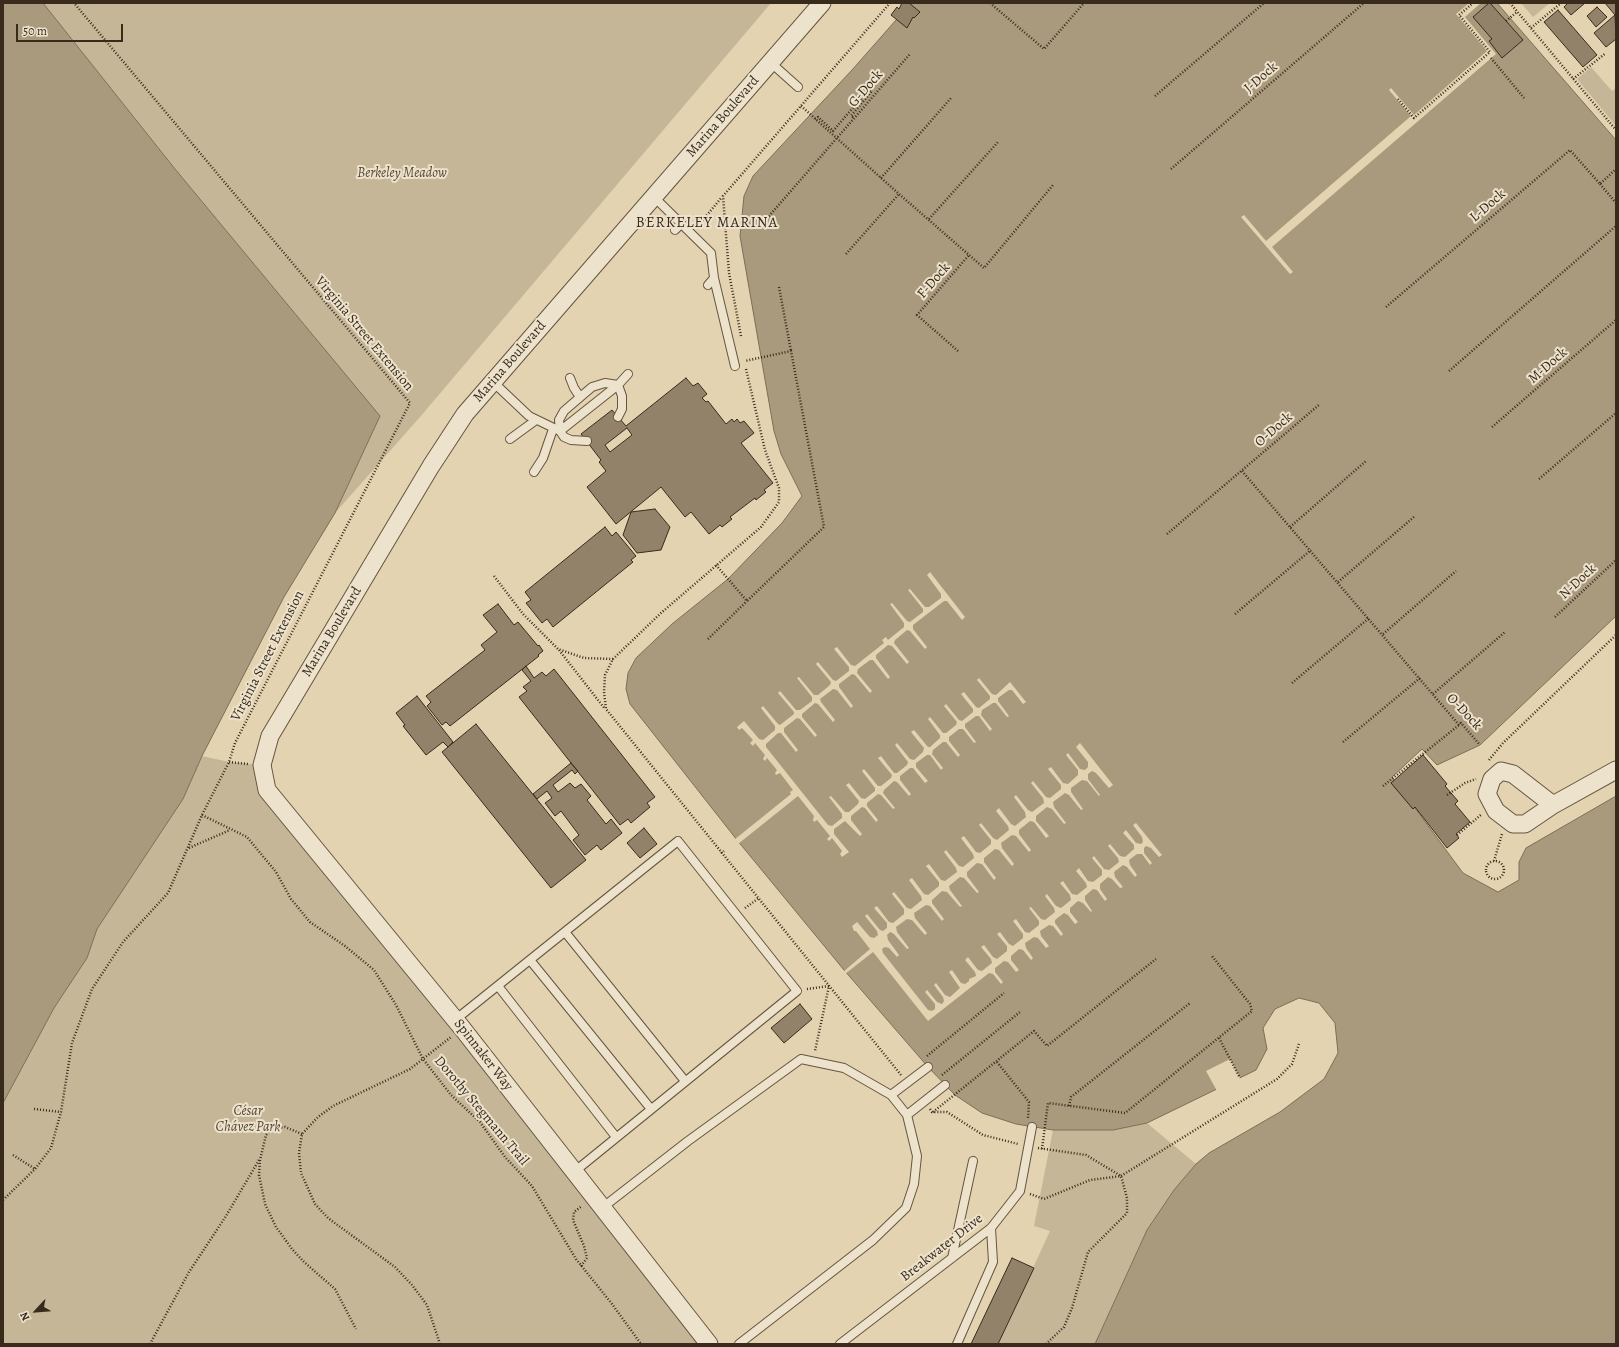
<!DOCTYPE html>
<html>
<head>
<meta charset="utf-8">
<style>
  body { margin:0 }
  #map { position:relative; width:1619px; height:1347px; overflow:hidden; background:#e3d3b1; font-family:Alegreya,serif }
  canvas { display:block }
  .frame { position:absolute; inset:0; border:4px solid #392b1c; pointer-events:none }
  .north { position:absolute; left:16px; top:1291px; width:40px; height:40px; -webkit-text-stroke:3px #ede2cc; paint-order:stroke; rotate:244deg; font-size:11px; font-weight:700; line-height:16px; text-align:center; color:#392b1c }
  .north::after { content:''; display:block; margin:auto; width:14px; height:18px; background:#392b1c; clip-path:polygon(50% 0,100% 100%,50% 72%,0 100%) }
  .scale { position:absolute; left:16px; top:24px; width:107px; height:18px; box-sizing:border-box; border:2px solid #392b1c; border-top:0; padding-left:5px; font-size:12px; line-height:14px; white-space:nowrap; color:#392b1c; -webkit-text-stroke:3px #ede2cc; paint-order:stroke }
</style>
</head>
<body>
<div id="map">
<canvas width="1619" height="1347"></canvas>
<div class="frame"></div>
<div class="north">N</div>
<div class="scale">50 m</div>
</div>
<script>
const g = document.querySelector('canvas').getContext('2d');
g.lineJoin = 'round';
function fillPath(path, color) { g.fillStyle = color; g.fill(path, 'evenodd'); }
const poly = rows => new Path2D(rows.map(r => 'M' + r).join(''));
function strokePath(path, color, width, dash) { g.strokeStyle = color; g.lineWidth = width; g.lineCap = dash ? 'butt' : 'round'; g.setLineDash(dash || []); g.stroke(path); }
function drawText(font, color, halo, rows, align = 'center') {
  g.font = font + ' Alegreya,serif'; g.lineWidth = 4; g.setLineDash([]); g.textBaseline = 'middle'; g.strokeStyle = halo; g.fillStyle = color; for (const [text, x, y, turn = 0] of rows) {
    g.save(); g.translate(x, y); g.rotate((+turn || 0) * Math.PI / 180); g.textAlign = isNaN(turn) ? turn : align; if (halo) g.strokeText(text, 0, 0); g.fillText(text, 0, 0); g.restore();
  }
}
fillPath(poly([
  [43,3,771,3,420,417,335,513,380,416,175,169],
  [1521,3,1550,3,1533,17],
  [1591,67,1612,91,1616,88,1616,126,1577,79],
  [202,756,229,762,262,765,267,790,709,1344,3,1344,3,1103,54,1008,87,958,97,929,183,799],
  [1147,1123,1196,1164,1174,1190,1147,1230,1095,1344,998,1344,1050,1231,1034,1226,1053,1130,1113,1130]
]), '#c6b698');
const water = poly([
  [3,3,43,3,175,169,380,416,335,513,284,597,202,756,183,799,97,929,87,958,54,1008,3,1103,3,3],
  [911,3,1497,3,1616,140,1616,616,1480,745,1437,765,1422,749,1392,777,1463,873,1498,892,1519,880,1519,862,1526,848,1616,796,1616,1344,1095,1344,1147,1230,1174,1190,1196,1164,1209,1153,1280,1112,1324,1079,1338,1053,1335,1023,1319,1003,1299,998,1275,1009,1263,1028,1267,1049,1256,1070,1147,1123,1113,1130,1053,1130,1016,1124,982,1113,955,1095,928,1067,844,970,737,840,630,704,626,689,628,673,636,658,672,624,728,579,782,523,802,496,781,454,774,431,740,236,744,196,753,176,852,70,911,3]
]);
fillPath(water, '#a99a7e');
strokePath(water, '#7c6e57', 1);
fillPath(poly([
  [1469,3,1481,3,1465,17,1496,54,1272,247,1293,272,1290,274,1241,217,1244,215,1266,241,1411,116,1389,90,1391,88,1414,115,1487,51,1456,14],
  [930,572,965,617,962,620,947,601,944,601,913,625,913,629,927,647,925,649,910,631,907,630,895,640,894,643,909,662,907,664,892,646,888,645,876,655,876,658,890,677,888,679,873,660,870,660,858,669,857,673,872,691,870,693,855,675,852,674,839,684,839,687,853,706,851,708,837,690,833,689,820,699,821,702,835,720,833,722,818,704,815,703,802,714,802,717,817,735,815,737,800,719,797,718,784,728,784,732,798,750,796,752,781,733,778,733,766,744,766,747,828,825,832,826,842,818,842,814,829,797,831,796,845,812,849,812,858,804,859,801,846,785,849,783,861,798,865,799,875,791,875,788,862,771,864,769,878,786,881,786,891,778,892,775,878,758,881,756,894,773,897,773,907,765,908,762,895,745,897,743,910,759,914,760,923,752,924,748,911,732,914,730,928,747,930,747,940,738,940,735,928,719,930,717,943,733,946,733,956,725,957,722,944,706,946,704,959,720,962,721,973,712,973,709,961,694,964,692,976,707,979,708,990,699,990,696,977,680,979,678,992,694,996,695,1010,682,1026,702,1023,704,1012,690,1009,690,998,698,998,701,1009,716,1007,717,996,703,993,703,982,710,981,715,992,729,990,731,979,716,976,716,965,724,965,727,976,742,974,743,963,729,959,729,949,737,949,741,960,755,958,757,946,742,943,742,933,750,932,754,943,768,941,770,930,755,927,755,916,763,916,767,928,781,925,783,913,768,910,768,900,776,900,780,911,794,909,796,897,782,894,781,884,790,883,793,895,808,893,809,881,795,878,794,867,803,867,806,878,820,876,822,865,808,862,807,851,816,851,820,862,834,860,836,845,821,834,829,834,834,849,852,842,857,840,854,842,851,832,838,829,841,827,839,830,836,817,820,814,822,813,820,814,816,798,796,738,844,734,840,791,794,790,792,793,790,780,773,776,775,775,773,777,770,767,758,765,761,763,759,765,755,755,743,753,746,750,743,753,740,742,728,739,730,737,727,744,721,759,739,763,740,775,730,775,726,761,708,763,706,778,724,780,725,794,714,794,712,778,693,780,691,796,710,800,710,812,701,812,697,797,678,799,677,814,695,818,695,830,685,831,682,816,664,818,662,833,680,836,681,849,671,849,667,834,649,837,647,851,665,855,666,884,643,882,640,886,637,888,640,904,627,904,623,890,604,892,603,907,621,910,622,923,612,923,609,908,590,910,589,925,607,929,607,941,598,941,594,927,575],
  [1080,743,1113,785,1109,788,1096,773,1092,771,1088,774,1088,779,1100,795,1099,796,1087,781,1082,780,1071,788,1071,792,1083,809,1081,810,1069,795,1065,793,1053,802,1054,807,1066,823,1064,824,1052,809,1047,807,1036,816,1036,821,1049,836,1046,838,1034,822,1030,821,1019,830,1019,834,1031,850,1029,852,1016,836,1012,835,1001,843,1002,848,1014,864,1012,866,999,850,995,849,984,858,984,862,996,878,994,880,982,864,977,863,967,872,967,876,979,892,977,893,964,878,960,877,949,886,950,890,962,906,960,907,947,892,942,891,932,900,932,903,944,919,942,921,930,906,926,905,914,913,915,918,927,933,925,935,912,920,907,919,896,927,897,932,909,948,907,949,894,934,890,932,887,935,888,940,899,955,897,957,889,948,885,947,882,949,883,953,928,1010,932,1011,935,1009,935,1004,925,992,927,990,937,1002,942,1004,944,1001,943,997,934,985,936,983,945,995,950,997,960,988,949,972,952,970,961,983,965,984,969,981,969,979,976,976,975,972,965,960,968,957,978,970,982,971,992,963,991,959,981,947,984,945,993,957,997,959,1007,951,1007,946,997,934,1000,932,1009,944,1013,946,1023,938,1023,934,1013,921,1016,919,1025,932,1029,933,1039,925,1039,921,1029,908,1031,907,1041,919,1045,920,1055,912,1054,908,1045,896,1047,894,1056,906,1061,908,1071,900,1070,895,1060,883,1063,881,1072,894,1077,895,1087,887,1086,883,1076,871,1079,868,1088,881,1093,882,1102,875,1102,870,1092,858,1094,856,1104,869,1109,870,1119,862,1118,858,1108,846,1110,844,1120,856,1125,857,1134,849,1134,845,1123,833,1126,830,1136,843,1141,844,1143,842,1142,837,1133,825,1136,823,1162,855,1159,857,1151,848,1146,846,1144,848,1144,853,1152,863,1150,865,1142,854,1137,854,1129,860,1130,865,1137,875,1135,877,1127,867,1123,865,1114,872,1115,877,1123,887,1120,888,1112,879,1108,877,1100,884,1100,889,1107,899,1105,901,1097,890,1093,889,1085,896,1085,900,1092,911,1091,912,1083,903,1078,901,1070,908,1070,912,1078,922,1075,924,1068,915,1064,913,1055,920,1055,923,1063,934,1061,936,1053,926,1049,925,1040,931,1041,936,1049,946,1046,948,1038,938,1034,937,1025,943,1026,948,1033,958,1031,960,1023,950,1019,949,1011,956,1011,960,1019,970,1016,972,1008,962,1004,961,995,968,995,972,1003,982,1001,984,993,974,989,973,928,1021,873,952,845,974,843,972,870,949,856,931,854,931,852,926,857,922,870,937,874,938,878,935,877,931,865,916,867,914,880,930,883,931,887,928,887,923,874,908,877,906,889,922,893,923,904,914,904,909,892,894,894,892,907,908,911,909,922,900,921,896,909,880,912,878,924,894,928,895,939,886,939,882,926,866,929,864,941,880,945,881,957,872,956,868,944,852,946,850,959,866,963,867,974,858,973,854,961,838,964,836,976,852,980,853,991,844,991,840,979,825,981,823,993,838,997,840,1009,830,1008,826,996,811,999,808,1011,824,1015,826,1026,817,1025,812,1014,797,1016,795,1028,810,1032,812,1044,803,1043,798,1031,783,1033,781,1046,797,1050,798,1061,789,1061,785,1048,769,1051,767,1063,783,1068,784,1078,775,1078,770,1066,755,1068,753,1080,769,1085,770,1088,767,1088,762,1076,747],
  [1230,1059,1241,1080,1217,1091,1206,1071]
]), '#e3d3b1');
const building = poly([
  [902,3,909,3,920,12,914,18,913,17,907,28,891,15,897,7,899,9,902,3],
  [1489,3,1490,3,1523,40,1502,58,1489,41,1492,39,1473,17,1489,3],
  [1568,3,1585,3,1571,15,1564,7,1568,3],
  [1605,3,1616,3,1616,16,1615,15,1605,3],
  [1597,7,1607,17,1596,27,1587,16,1597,7],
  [1558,10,1597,55,1583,67,1544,22,1558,10],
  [1615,15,1616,39,1606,47,1594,33,1615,15],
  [686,378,693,386,698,383,707,394,702,398,706,402,708,401,726,424,732,419,734,422,737,419,740,423,744,421,754,433,741,443,773,483,764,490,766,492,756,500,755,498,730,517,732,519,722,527,720,525,709,534,691,512,685,517,661,487,616,524,587,487,606,471,599,462,601,460,581,434,612,410,626,426,686,378],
  [627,428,632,435,610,452,605,445,627,428],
  [655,509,670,527,661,550,637,553,623,535,631,512,655,509],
  [605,527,612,536,616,532,636,556,631,560,633,562,553,627,547,619,542,623,526,603,531,600,525,592,605,527],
  [498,604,514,625,518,622,538,646,539,645,543,651,538,655,539,656,450,726,446,722,442,725,427,706,431,702,426,696,485,650,481,645,497,632,483,615,498,604],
  [526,666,534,678,542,672,546,676,554,669,655,797,647,803,650,807,631,823,628,819,620,825,519,697,527,691,523,687,531,681,522,670,526,666],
  [417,696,453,742,448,747,443,742,426,755,403,726,405,725,396,713,417,696],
  [476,724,586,860,551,888,442,752,476,724],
  [1423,755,1447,784,1445,786,1458,801,1455,804,1470,822,1456,834,1459,838,1447,848,1415,807,1413,809,1391,783,1423,755],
  [571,763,578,771,575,774,572,770,553,785,558,792,570,783,575,788,581,784,591,796,587,800,606,824,611,819,622,833,601,850,597,845,585,855,573,840,579,835,561,811,555,816,545,803,552,798,547,791,537,799,533,794,571,763],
  [644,828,657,844,640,858,627,843,644,828],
  [800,1004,812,1019,784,1043,771,1028,800,1004],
  [1012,1258,1034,1268,998,1344,971,1344,1012,1258]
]);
fillPath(building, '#918269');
strokePath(building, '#392b1c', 1);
const lane = poly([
  [770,62,798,87],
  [654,197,711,253,714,278,735,366],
  [675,230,681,224],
  [708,285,714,278],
  [570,378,574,388,580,397],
  [492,381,529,416,560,431,618,385,628,374],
  [510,439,536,420],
  [587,441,571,440,564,437,560,431,559,420,564,411,592,387,605,383,618,385,622,396,622,409,618,417],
  [534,472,543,458,553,429],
  [565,932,685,1081],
  [530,960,651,1109],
  [498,986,616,1137],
  [455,1020,678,841,797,991,574,1172],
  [891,1095,928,1067],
  [907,1115,945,1085],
  [602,1208,688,1141,801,1059,844,1068,891,1095,907,1115,917,1156,914,1184,906,1208,873,1240,739,1344],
  [952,1258,973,1161],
  [840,1344,991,1228,1020,1191,1032,1127],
  [957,1344,993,1262,991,1228]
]);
const street = poly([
  [1553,805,1525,824,1513,824,1496,811,1487,794,1492,779,1501,771,1513,774,1553,805,1616,770],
  [709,1344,462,1028,267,790,262,765,270,736,431,466,465,414,822,3]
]);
strokePath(lane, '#645541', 10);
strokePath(street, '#645541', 19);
strokePath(poly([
  [990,3,1044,49,1084,3],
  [1510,3,1616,130],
  [1506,21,1517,12],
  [1531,28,1561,3],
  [1491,58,1524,98],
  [1573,79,1606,53],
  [1155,96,1264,3],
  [1398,99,1414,118,1490,52,1459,15,1473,3],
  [801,106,899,194,984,268,1053,185],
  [815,119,818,117,833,131,869,89,872,91,851,116,854,118],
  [1171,169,1364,3],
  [881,178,951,98],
  [1600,184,1616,203],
  [929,219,998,142],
  [763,223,910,54],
  [697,227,722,197],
  [846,254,899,194],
  [779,287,791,351],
  [1386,307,1570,150,1600,184,1616,169],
  [741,336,729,273,723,196,890,3],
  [958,351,917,315,969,255],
  [746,369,765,450,779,488,779,502,761,527,661,613,613,659,605,675,604,692,606,709,901,1075],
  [1449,371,1616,226],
  [1492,427,1616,320],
  [1242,471,1459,725,1461,723,1480,745],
  [1539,479,1616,413],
  [1290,527,1366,461],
  [1167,534,1320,404],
  [716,565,747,601,824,527,791,351,745,361],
  [494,576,523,614,558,649,584,658,613,659],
  [1338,582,1415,516],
  [1235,614,1311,550],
  [1555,617,1616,560],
  [1383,634,1456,571],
  [708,639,747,601],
  [559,650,605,709],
  [1292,683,1369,618],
  [1433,694,1505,632],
  [1343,742,1420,678],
  [1489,760,1503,743,1616,635],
  [229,762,248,764],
  [1383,786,1459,725],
  [1447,795,1465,783,1476,779],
  [202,815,247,837,276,872,291,899,310,922,345,946,374,970,396,1005,423,1059,451,1095,480,1122,505,1157,532,1186,576,1259,612,1304,641,1344],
  [1457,835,1482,814],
  [189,848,230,830],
  [721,853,724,851],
  [1494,861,1502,834],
  '1486 870a9 9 0 1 1 18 0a9 9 0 1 1-18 0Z',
  [745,908,759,898],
  [807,989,829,986,815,1051],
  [1219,1038,1240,1078],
  [927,1056,1004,993],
  [997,1062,1029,1102,1028,1118],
  [942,1075,1020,1012],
  [1069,1106,1071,1097,1190,1003],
  [34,1109,61,1112],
  [930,1109,932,1112,947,1112,983,1135,1018,1144],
  [933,1112,1034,1031,1047,1046,1156,959],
  [302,1134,285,1127,273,1128,266,1135,260,1160,259,1175,265,1204,276,1227,292,1249,304,1262,335,1289,356,1329],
  [1038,1148,1086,1155,1121,1176,1127,1198,1127,1213,1088,1252,1072,1308,1064,1327,1046,1344],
  [1042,1149,1048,1103,1125,1113,1252,1011,1250,1004,1212,956],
  [13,1155,35,1169],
  [1030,1194,1044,1199,1090,1180,1121,1176,1277,1079,1292,1064,1299,1044],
  [3,1200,35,1169,51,1148,61,1112,72,1043,92,989,123,942,168,893,202,815,229,762,235,743,410,403,74,3],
  [581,1266,587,1258,584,1246,573,1220,574,1212,582,1206],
  [150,1344,189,1272,226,1216,259,1160],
  [440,1344,427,1305,412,1285,395,1267,328,1218,315,1204,301,1173,299,1153,302,1134,318,1117,333,1106,410,1069,451,1037]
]), '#392b1c', 2.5, [1, 2]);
strokePath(lane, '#ede2cc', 8);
strokePath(street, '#ede2cc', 17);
drawText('14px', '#392b1c', '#ede2cc', [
  ["J-Dock",1261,78,-41],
  ["G-Dock",866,89,-49],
  ["Marina Boulevard",723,117,-49],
  ["L-Dock",1488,206,-41],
  ["F-Dock",934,281,-49],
  ["Virginia Street Extension",364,334,50],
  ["Marina Boulevard",510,362,-49],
  ["M-Dock",1548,366,-41],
  ["O-Dock",1274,430,-41],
  ["N-Dock",1578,582,-43],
  ["Marina Boulevard",332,632,-59],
  ["Virginia Street Extension",268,656,-63],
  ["O-Dock",1464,712,47],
  ["Spinnaker Way",483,1055,52],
  ["Dorothy Stegmann Trail",481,1111,50],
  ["Breakwater Drive",942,1248,-38]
]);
drawText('italic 14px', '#554735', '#ede2cc', [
  ["Berkeley Meadow",402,174],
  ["César",248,1112],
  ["Chávez Park",248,1128]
]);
g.letterSpacing = '1px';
drawText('15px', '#392b1c', '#ede2cc', [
  ["BERKELEY MARINA",707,223]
]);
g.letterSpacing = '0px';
</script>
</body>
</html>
